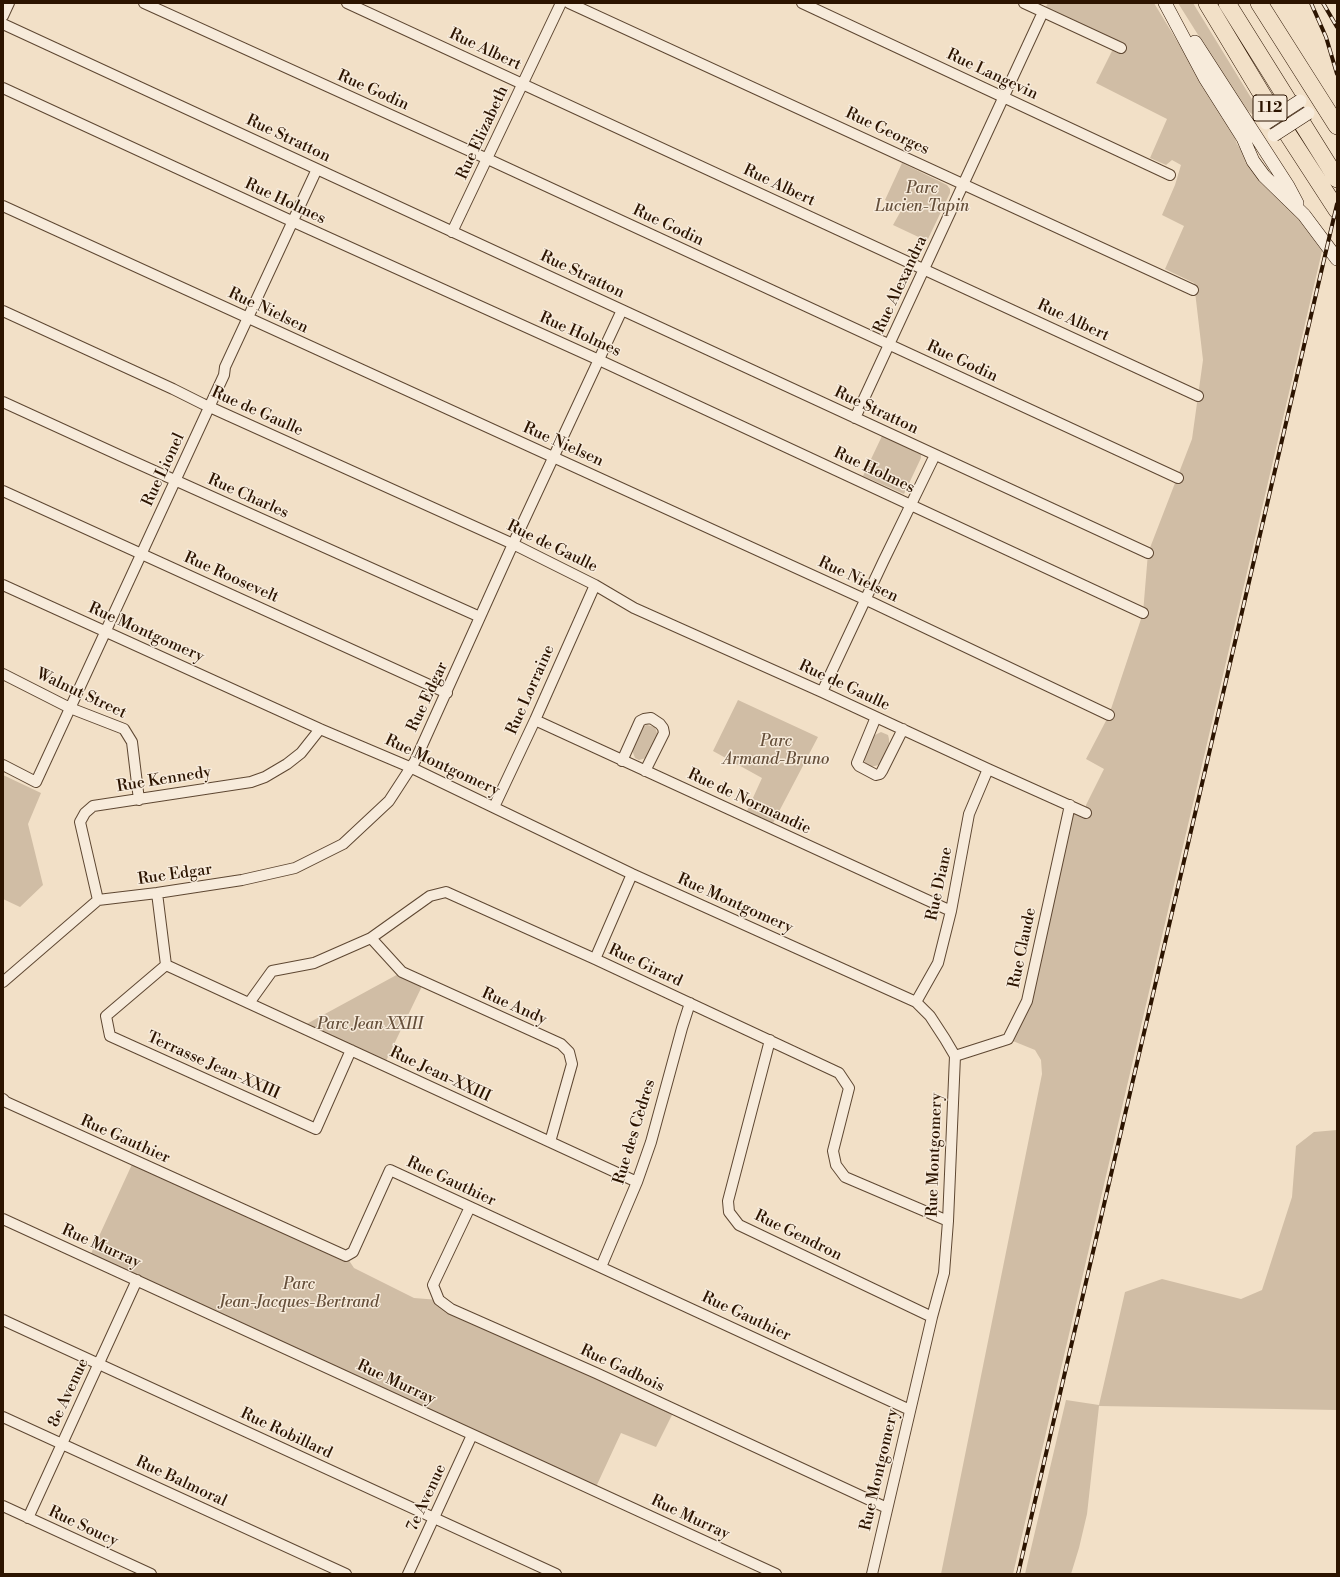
<!DOCTYPE html>
<html>
<head>
<meta charset="utf-8">
<style>
  body { margin:0 }
  #map { position:relative; width:1340px; height:1577px; overflow:hidden; background:#f2e0c7; font-family:"Libre Bodoni",serif }
  canvas { display:block }
  .frame { position:absolute; inset:0; border:4px solid #2c1400; pointer-events:none }
</style>
</head>
<body>
<div id="map">
<canvas width="1340" height="1577"></canvas>
<div class="frame"></div>
</div>
<script>
const g = document.querySelector('canvas').getContext('2d');
g.lineJoin = 'round';
function fillPath(path, color) { g.fillStyle = color; g.fill(path, 'evenodd'); }
const poly = rows => new Path2D(rows.map(r => 'M' + r).join(''));
function strokePath(path, color, width, dash) { g.strokeStyle = color; g.lineWidth = width; g.lineCap = dash ? 'butt' : 'round'; g.setLineDash(dash || []); g.stroke(path); }
function drawText(font, color, halo, rows, align = 'center') {
  g.font = font + ' "Libre Bodoni",serif'; g.lineWidth = 3; g.setLineDash([]); g.textBaseline = 'middle'; g.strokeStyle = halo; g.fillStyle = color; for (const [text, x, y, turn = 0] of rows) {
    g.save(); g.translate(x, y); g.rotate((+turn || 0) * Math.PI / 180); g.textAlign = isNaN(turn) ? turn : align; if (halo) g.strokeText(text, 0, 0); g.fillText(text, 0, 0); g.restore();
  }
}
fillPath(poly([
  [1048,3,1154,3,1233,133,1237,144,1259,177,1287,204,1323,247,1013,1574,941,1574,1042,1074,1041,1060,1035,1050,1008,1039,1027,1001,1070,805,1086,812,1086,805,1104,769,1086,759,1109,715,1143,613,1148,553,1192,439,1203,360,1194,283,1165,269,1184,226,1162,215,1175,185,1181,165,1172,160,1166,165,1150,158,1167,119,1096,83,1115,45,1043,12],
  [1178,3,1193,3,1261,114,1252,114,1244,108],
  [902,163,947,185,950,189,950,193,927,241,893,225,902,209,885,200],
  [882,436,921,454,921,458,904,494,863,476],
  [738,700,818,737,773,823,747,811,762,778,713,751],
  [647,725,655,727,658,736,646,758,639,760,635,758,632,750,643,726],
  [881,732,888,735,889,739,889,744,879,765,870,767,865,763,864,757,873,736],
  [3,775,41,793,28,824,43,885,20,907,3,899],
  [402,972,424,982,384,1065,301,1027],
  [1337,1130,1337,1410,1099,1406,1087,1514,1079,1548,1071,1574,1025,1574,1066,1400,1099,1405,1125,1292,1162,1279,1241,1299,1262,1290,1292,1197,1296,1146,1314,1132],
  [134,1160,346,1256,354,1268,414,1298,439,1300,675,1409,656,1447,621,1433,595,1489,89,1258]
]), '#d0bda5');
const street = poly([
  [144,3,492,161,1178,478],
  [347,3,1198,396],
  [569,3,1193,290],
  [802,3,1170,175],
  [1024,3,1121,48],
  [3,16,9,3],
  [3,24,1148,553],
  [3,88,285,218,599,360,1143,613],
  [3,206,873,603,1109,715],
  [452,232,561,3],
  [3,311,173,389,203,404,513,544,595,585,634,608,822,692,988,769,1086,813],
  [3,402,121,456,480,617],
  [855,418,1043,12],
  [3,491,447,693],
  [3,585,320,729,412,768,632,874,916,1002,930,1016,945,1039,955,1056,948,1221,944,1273,932,1317,872,1574],
  [3,674,70,708,124,729,132,742,139,800],
  [822,692,883,562,935,455],
  [876,717,857,763,859,766,876,775,880,774,882,771,903,729],
  [535,720,951,911],
  [622,761,640,721,644,719,651,718,660,724,663,728,664,733,645,771],
  [3,765,36,782,224,375,225,367,317,169],
  [494,807,535,720,595,585],
  [157,893,166,965],
  [98,900,80,822,85,813,93,806,251,782,265,777,287,764,301,753,320,729],
  [371,938,402,972,561,1044,569,1052,572,1064,550,1142],
  [595,959,632,874],
  [166,965,637,1182],
  [166,965,106,1016,110,1036,316,1129,351,1050],
  [3,982,98,900,157,893,242,880,295,868,343,844,389,801,415,761,513,544,622,310],
  [916,1002,938,963,951,911,969,814,988,769],
  [249,1003,272,971,314,963,371,938,430,896,446,892,595,959,839,1073,849,1088,833,1151,836,1165,845,1177,948,1221],
  [770,1040,728,1201,729,1212,739,1225,932,1317],
  [955,1056,1008,1039,1027,1001,1070,805],
  [3,1099,6,1102,346,1256,353,1252,390,1170,910,1410],
  [470,1207,433,1285,439,1300,451,1309,596,1373,887,1508],
  [3,1219,776,1574],
  [601,1267,637,1182,651,1142,682,1028,690,1003],
  [3,1320,556,1574],
  [3,1417,346,1574],
  [3,1506,151,1574],
  [28,1518,137,1280],
  [408,1574,472,1435]
]);
const secondary = poly([
  [1165,3,1205,78,1243,138,1253,161,1264,176,1304,215,1337,259],
  [1195,42,1288,186,1297,203]
]);
const highway = poly([
  [1207,3,1263,96,1337,210],
  [1227,3,1337,179],
  [1259,3,1337,126]
]);
strokePath(street, '#5e4732', 12);
strokePath(secondary, '#2c1400', 14);
strokePath(highway, '#2c1400', 18);
strokePath(street, '#f7ebdb', 10);
strokePath(secondary, '#f7ebdb', 13);
strokePath(highway, '#f2e0c7', 17);
const rail = poly([
  [1311,3,1326,37,1337,74],
  [1323,3,1337,27],
  [1018,1574,1337,204]
]);
strokePath(rail, '#2c1400', 4);
strokePath(rail, '#f7ebdb', 2.5, [8]);
const secondaryBridge = poly([
  [1266,123,1300,101],
  [1274,135,1308,113]
]);
strokePath(secondaryBridge, '#2c1400', 14, []);
strokePath(secondaryBridge, '#f7ebdb', 13);
for (const [x, y, w] of [
  [1270,108,34]
]) { const box = new Path2D(); box.roundRect(x - w / 2, y - 13, w, 26, 3); g.fillStyle = '#f7ebdb'; g.fill(box); strokePath(box, '#2c1400', 1); }
drawText('bold 15px', '#2c1400', null, [
  ["112",1270,108]
]);
drawText('16px', '#2c1400', '#f7ebdb', [
  ["Rue Albert",485,50,25],
  ["Rue Langevin",992,75,25],
  ["Rue Godin",373,91,24],
  ["Rue Georges",887,132,25],
  ["Rue Elizabeth",483,133,-65],
  ["Rue Stratton",288,139,25],
  ["Rue Albert",779,186,25],
  ["Rue Holmes",285,202,25],
  ["Rue Godin",668,226,25],
  ["Rue Stratton",582,275,25],
  ["Rue Alexandra",901,285,-65],
  ["Rue Nielsen",268,311,25],
  ["Rue Albert",1073,321,25],
  ["Rue Holmes",580,335,24],
  ["Rue Godin",962,362,25],
  ["Rue Stratton",876,411,25],
  ["Rue de Gaulle",257,412,24],
  ["Rue Nielsen",563,445,24],
  ["Rue Lionel",164,470,-65],
  ["Rue Holmes",874,471,25],
  ["Rue Charles",248,497,24],
  ["Rue de Gaulle",552,547,26],
  ["Rue Roosevelt",231,578,24],
  ["Rue Nielsen",858,580,25],
  ["Rue Montgomery",146,633,24],
  ["Rue de Gaulle",844,686,25],
  ["Rue Lorraine",531,690,-66],
  ["Walnut Street",81,694,25],
  ["Rue Edgar",428,697,-65],
  ["Rue Montgomery",442,766,25],
  ["Rue Kennedy",164,780,-9],
  ["Rue de Normandie",749,802,25],
  ["Rue Edgar",175,875,-8],
  ["Rue Diane",940,884,-78],
  ["Rue Montgomery",735,904,24],
  ["Rue Claude",1023,948,-78],
  ["Rue Girard",645,966,25],
  ["Rue Andy",514,1007,24],
  ["Terrasse Jean-XXIII",213,1066,24],
  ["Rue Jean-XXIII",440,1075,25],
  ["Rue des Cèdres",635,1132,-73],
  ["Rue Gauthier",125,1140,24],
  ["Rue Montgomery",935,1155,-88],
  ["Rue Gauthier",451,1182,25],
  ["Rue Gendron",798,1236,26],
  ["Rue Murray",101,1247,24],
  ["Rue Gauthier",746,1317,25],
  ["Rue Gadbois",622,1369,25],
  ["Rue Murray",396,1383,25],
  ["8e Avenue",69,1393,-65],
  ["Rue Robillard",286,1434,25],
  ["Rue Montgomery",880,1470,-77],
  ["Rue Balmoral",181,1482,25],
  ["7e Avenue",427,1498,-65],
  ["Rue Murray",690,1518,25],
  ["Rue Soucy",83,1527,25]
]);
drawText('italic 16px', '#654f3a', '#f7ebdb', [
  ["Parc",922,189],
  ["Lucien-Tapin",922,207],
  ["Parc",776,742],
  ["Armand-Bruno",776,760],
  ["Parc Jean XXIII",370,1025],
  ["Parc",299,1285],
  ["Jean-Jacques-Bertrand",299,1303]
]);
</script>
</body>
</html>
